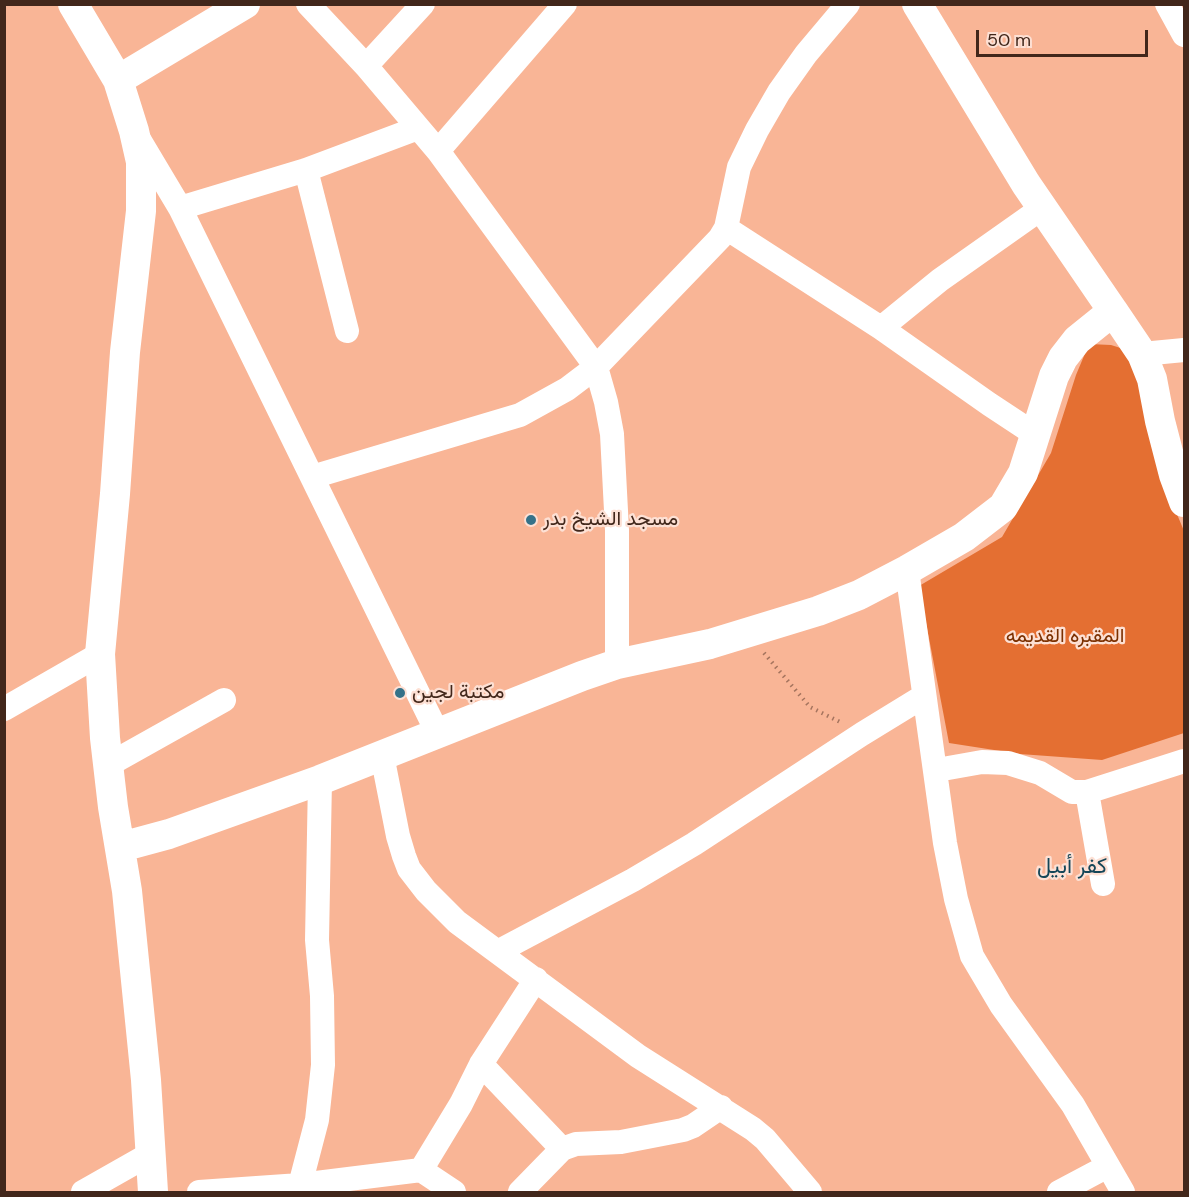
<!DOCTYPE html>
<html>
<head>
<meta charset="utf-8">
<style>
  body { margin:0 }
  #map { position:relative; width:1189px; height:1197px; overflow:hidden; background:#f9b596; font-family:"DM Sans",sans-serif }
  canvas { display:block }
  .frame { position:absolute; inset:0; border:6px solid #42271b; pointer-events:none }
  .scale { position:absolute; left:976px; top:30px; width:172px; height:27px; box-sizing:border-box; border:3px solid #42271b; border-top:0; padding-left:8px; font-size:18px; line-height:21px; white-space:nowrap; color:#42271b; -webkit-text-stroke:4px #fde0d4; paint-order:stroke }
</style>
</head>
<body>
<div id="map">
<canvas width="1189" height="1197"></canvas>
<div class="frame"></div>
<div class="scale">50 m</div>
</div>
<script>
const g = document.querySelector('canvas').getContext('2d');
g.lineJoin = 'round';
function fillPath(path, color) { g.fillStyle = color; g.fill(path, 'evenodd'); }
const poly = rows => new Path2D(rows.map(r => 'M' + r).join(''));
function strokePath(path, color, width, dash) { g.strokeStyle = color; g.lineWidth = width; g.lineCap = dash ? 'butt' : 'round'; g.setLineDash(dash || []); g.stroke(path); }
function drawText(font, color, halo, rows, align = 'center') {
  g.font = font + ' "DM Sans",Vazirmatn,sans-serif'; g.lineWidth = 4.5; g.setLineDash([]); g.textBaseline = 'middle'; g.strokeStyle = halo; g.fillStyle = color; for (const [text, x, y, turn = 0] of rows) {
    g.save(); g.translate(x, y); g.rotate((+turn || 0) * Math.PI / 180); g.textAlign = isNaN(turn) ? turn : align; if (halo) g.strokeText(text, 0, 0); g.fillText(text, 0, 0); g.restore();
  }
}
fillPath(poly([
  [1089,344,1111,345,1127,350,1143,398,1164,483,1184,531,1184,733,1102,760,1020,754,949,743,919,586,1002,537,1051,453,1076,375]
]), '#e46f32');
strokePath(poly([
  [764,653,810,707,840,722]
]), '#a5745e', 4, [1.5, 4.5]);
strokePath(poly([
  [308,4,366,66,438,151,596,367,606,402,612,434,617,530,617,664],
  [1167,4,1184,35],
  [366,66,423,4],
  [140,141,180,208,438,734],
  [438,151,565,4],
  [306,170,347,331],
  [180,208,306,170,418,128],
  [726,228,881,328,989,404,1036,435],
  [881,328,940,280,1042,208],
  [1142,354,1184,350],
  [312,477,520,415,567,389,596,367,720,238,726,228,739,167,757,130,779,92,806,54,848,4],
  [907,570,945,843,956,899,972,956,1001,1005,1073,1105,1123,1192],
  [4,709,100,654],
  [382,755,398,836,404,856,409,869,426,891,457,922,638,1056,753,1129,765,1139,810,1192],
  [108,765,224,700],
  [937,770,982,762,1008,763,1040,773,1072,792,1087,792,1184,761],
  [1087,792,1103,884],
  [499,951,633,880,694,844,862,734,924,696],
  [481,1064,562,1149,576,1144,621,1142,683,1130,693,1126,721,1107],
  [421,1170,454,1192],
  [83,1192,150,1154],
  [199,1192,300,1185,421,1170,461,1104,481,1064,536,979],
  [301,1192,300,1185,317,1120,323,1065,322,996,317,940,320,780],
  [520,1192,562,1149],
  [1059,1192,1108,1166]
]), '#fff', 24);
strokePath(poly([
  [73,4,118,80,134,131,141,162,141,211,125,352,115,494,100,654,105,738,113,807,127,891,146,1080,153,1192],
  [917,4,1026,184,1113,311],
  [118,80,245,4],
  [121,847,169,834,320,780,582,676,617,664,710,644,818,611,859,595,907,570,964,537,1003,507,1023,473,1054,376,1063,358,1077,340,1113,311,1142,354,1152,379,1160,421,1174,475,1184,502]
]), '#fff', 30);
for (const [x, y, r, color] of [
  [531,520,6,"#357289"],
  [400,693,6,"#357289"]
]) { const dot = new Path2D(); dot.arc(x, y, r, 0, 2 * Math.PI); g.fillStyle = color; g.fill(dot); strokePath(dot, '#fde0d4', 2); }
drawText('20px', '#42271b', '#fde0d4', [
  ["مسجد الشيخ بدر",543,520],
  ["مكتبة لجين",412,693]
], 'left');
drawText('20px', '#7c3000', '#fde0d4', [
  ["المقبره القديمه",1065,637]
]);
drawText('22px', '#144658', '#fde0d4', [
  ["كفر أبيل",1072,867]
]);
</script>
</body>
</html>
